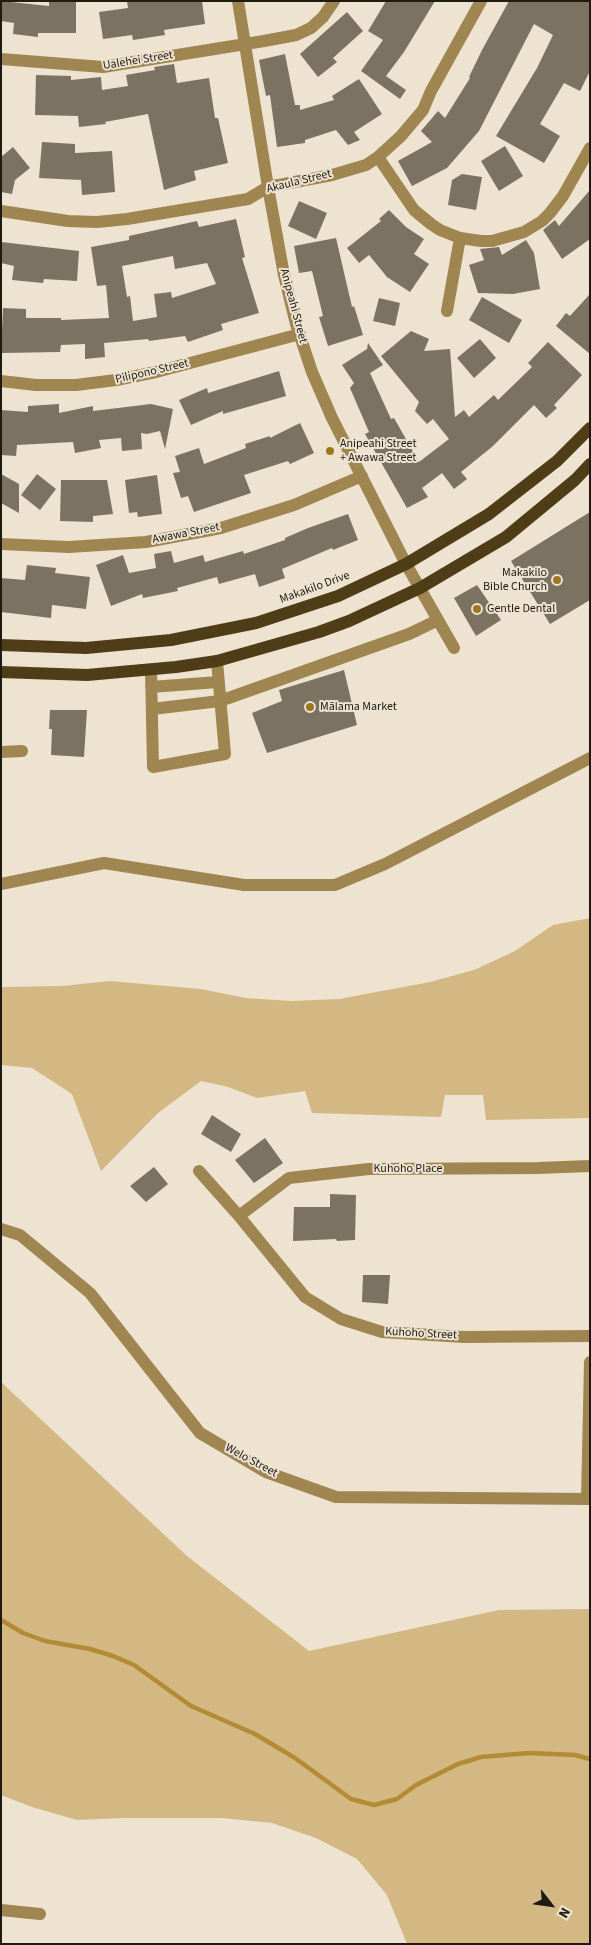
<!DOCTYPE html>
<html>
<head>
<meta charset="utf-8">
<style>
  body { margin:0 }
  #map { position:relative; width:591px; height:1945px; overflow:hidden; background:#ede3d0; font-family:"Source Sans 3",sans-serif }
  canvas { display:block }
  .frame { position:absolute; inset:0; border:2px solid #1e1b14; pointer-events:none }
  .north { position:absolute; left:526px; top:1880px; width:50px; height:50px; -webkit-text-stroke:4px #ede3d0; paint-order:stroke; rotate:120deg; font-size:14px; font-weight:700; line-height:20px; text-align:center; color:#1e1b14 }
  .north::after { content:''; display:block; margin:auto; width:18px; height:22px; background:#1e1b14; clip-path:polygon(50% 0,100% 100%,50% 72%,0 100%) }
</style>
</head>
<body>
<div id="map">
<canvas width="591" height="1945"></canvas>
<div class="frame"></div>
<div class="north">N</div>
</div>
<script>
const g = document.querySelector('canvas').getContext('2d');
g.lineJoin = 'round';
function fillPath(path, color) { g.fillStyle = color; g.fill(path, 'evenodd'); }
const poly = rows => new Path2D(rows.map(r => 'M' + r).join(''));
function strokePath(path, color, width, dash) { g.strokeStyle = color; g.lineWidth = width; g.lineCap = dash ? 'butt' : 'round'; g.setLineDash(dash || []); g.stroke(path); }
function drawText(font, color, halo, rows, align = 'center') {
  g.font = font + ' "Source Sans 3",sans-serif'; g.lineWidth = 4; g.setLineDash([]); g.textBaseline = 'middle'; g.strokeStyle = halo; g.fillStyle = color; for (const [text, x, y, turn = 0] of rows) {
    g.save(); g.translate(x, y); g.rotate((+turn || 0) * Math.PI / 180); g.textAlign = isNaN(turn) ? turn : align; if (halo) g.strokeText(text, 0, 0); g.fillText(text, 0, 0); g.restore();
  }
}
fillPath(poly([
  [590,918,590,1118,486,1120,483,1095,445,1095,441,1117,312,1113,305,1091,257,1098,228,1087,201,1081,158,1113,101,1171,72,1094,32,1068,1,1065,1,987,62,986,110,981,201,989,246,998,292,1001,339,999,430,982,474,970,515,951,553,925],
  [1,1382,187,1556,309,1651,499,1610,590,1609,590,1944,407,1944,387,1895,357,1859,316,1838,272,1823,222,1818,124,1818,77,1820,32,1807,1,1795]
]), '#d3b883');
strokePath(poly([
  [1,1620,23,1633,45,1641,90,1649,113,1656,134,1665,191,1706,255,1734,295,1758,351,1799,374,1805,397,1799,416,1785,458,1764,481,1757,529,1753,575,1755,590,1759]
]), '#b28b34', 4.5);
fillPath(poly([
  [1,1,49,6,49,1,76,1,76,33,38,33,38,37,13,34,14,23,1,21],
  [127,1,202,1,205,24,164,30,165,35,133,40,132,35,103,39,99,12,128,8],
  [386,1,435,1,404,52,386,76,406,90,400,99,361,71,383,40,368,31],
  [509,1,590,1,590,71,580,91,564,83,540,124,560,136,544,163,496,136,537,68,553,35,534,24,479,131,447,168,412,186,398,161,432,142,421,131,438,111,445,118,470,78,469,77,482,50],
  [347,12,363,31,333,58,337,62,318,77,300,54],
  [285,54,295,105,300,105,300,110,334,100,332,96,359,79,382,114,354,132,360,140,348,145,336,130,305,140,305,143,277,147,270,95,266,96,259,60],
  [174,64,177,83,209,78,215,118,218,118,228,163,194,171,196,180,164,190,148,114,105,122,106,124,79,127,78,116,35,115,36,75,71,76,71,80,101,77,102,90,128,86,126,75,155,70,154,67],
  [42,142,75,144,75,153,112,151,115,192,82,195,81,180,39,178],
  [505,146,523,176,499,191,481,161],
  [13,147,30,168,15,180,12,194,1,192,1,157],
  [462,174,482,177,476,210,448,205,452,180],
  [590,190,590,239,562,259,543,230,555,220,559,226],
  [299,201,327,213,316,239,288,226],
  [389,210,406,227,424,239,414,254,429,264,410,292,387,277,369,255,359,263,347,248,381,221,379,219],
  [236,219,245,257,242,258,259,313,221,324,223,330,188,342,185,336,149,341,148,339,104,343,105,357,85,359,85,344,61,345,60,352,1,353,3,308,26,309,26,318,61,318,61,320,109,318,106,285,97,286,91,247,129,240,129,236,197,221,199,227],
  [173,256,175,269,207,263,216,284,172,298,171,292,154,294,157,317,133,321,130,296,127,297,122,266],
  [336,238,352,307,354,306,363,335,328,346,319,317,323,316,312,271,299,273,294,246],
  [526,240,534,253,540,289,513,294,478,293,469,265,484,260,480,249,499,247,502,255],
  [1,242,79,251,77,281,44,279,43,283,12,280,14,266,1,263],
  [590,294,590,354,556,326,566,313,570,316],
  [482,297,522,320,509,343,469,320],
  [379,298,400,303,395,326,373,321],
  [411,331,429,339,424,351,450,349,455,417,464,410,469,417,494,395,498,400,532,367,528,363,548,342,582,375,554,405,557,408,546,418,534,405,493,446,461,472,467,479,454,489,442,473,422,488,428,497,407,508,365,434,369,432,350,388,354,383,342,365,367,349,368,343,383,365,370,373,391,419,394,418,419,462,449,439,433,419,427,424,415,411,419,402,381,356],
  [480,339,496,358,474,378,457,358],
  [279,371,286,396,223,414,223,411,191,425,179,400,207,388,208,393],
  [59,404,59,413,93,406,93,411,151,404,173,409,165,449,160,431,147,434,141,433,142,449,122,451,121,438,99,440,101,448,75,453,73,442,17,445,16,456,1,455,1,410,28,412,28,406],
  [300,423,314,453,290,464,288,461,244,475,251,493,194,512,188,496,181,498,173,473,180,472,175,456,199,448,204,464,246,448,245,444,270,436,270,438],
  [1,474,19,484,19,513,1,503],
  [37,474,56,489,40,510,21,495],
  [157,475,162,514,138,517,137,512,129,513,125,480],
  [61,480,107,480,113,514,93,516,93,522,60,521],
  [590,512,590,600,550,624,511,561],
  [348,514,358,540,333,550,332,548,282,569,285,578,259,587,255,574,219,584,217,577,177,588,178,591,143,598,142,594,111,606,96,565,123,555,129,573,156,568,154,554,171,551,174,563,203,555,205,562,243,551,244,554,285,540,285,538,308,528],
  [27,565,56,568,55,573,90,577,86,609,52,605,51,618,1,612,1,578,25,580],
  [477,585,501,620,476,636,454,598],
  [344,670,357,725,267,753,252,713,282,701,279,690],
  [50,710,87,710,84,757,51,755,52,729,49,729],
  [212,1115,241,1134,231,1152,201,1134],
  [265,1138,283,1163,254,1183,235,1160],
  [154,1167,168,1184,146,1202,130,1186],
  [330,1194,356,1195,355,1240,337,1241,336,1239,293,1241,294,1207,330,1207],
  [363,1275,390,1275,388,1304,362,1302]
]), '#7b7261');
strokePath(poly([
  [1,59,103,67,264,41,296,35,311,28,323,17,334,1],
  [378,157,414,210,431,224,440,230,460,238,481,241,492,241,524,232,542,221,550,213,563,196,590,148],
  [1,211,68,221,97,222,127,219,248,199,268,187,332,175,366,165,378,157,401,136,423,110,431,91,481,1],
  [447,311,460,238],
  [1,381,36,385,76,385,116,380,156,372,300,334],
  [1,544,69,547,146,542,221,528,294,505,362,476],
  [438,620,454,648],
  [151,670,153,767,225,754,217,661],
  [151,687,218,682],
  [152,709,220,701,409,634,438,620,406,564,332,418,312,372,296,324,284,275,268,187,238,1],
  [1,752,22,751],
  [1,884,104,863,244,885,335,885,385,864,590,758],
  [199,1171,239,1216,305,1297,341,1319,382,1332,464,1337,590,1336],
  [239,1216,289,1178,369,1169,538,1168,590,1166],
  [1,1229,20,1235,90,1293,200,1433,266,1472,336,1497,590,1499],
  [587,1499,590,1362],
  [1,1910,40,1914]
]), '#9f8550', 12);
strokePath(poly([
  [1,645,86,648,171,640,256,623,338,596,406,564,489,514,557,461,590,428],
  [1,672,87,675,176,667,217,661,319,632,349,621,420,588,506,537,575,480,590,464]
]), '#4f3d17', 12);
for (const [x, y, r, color] of [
  [330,451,5,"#9b7722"],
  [557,580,5,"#9b7722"],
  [477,609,5,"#9b7722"],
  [310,707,5,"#9b7722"]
]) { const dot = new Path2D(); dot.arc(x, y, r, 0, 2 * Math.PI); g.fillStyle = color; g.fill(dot); strokePath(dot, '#ede3d0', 2); }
drawText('12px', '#1e1b14', '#ede3d0', [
  ["Ualehei Street",138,61,-9],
  ["Akaula Street",299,182,-14],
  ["Anipeahi Street",293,306,75],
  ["Pilipono Street",152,372,-13],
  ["Awawa Street",186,534,-11],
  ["Makakilo Drive",315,588,-20],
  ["Kuhoho Place",408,1169],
  ["Kuhoho Street",421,1334,3],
  ["Welo Street",251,1461,28]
]);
drawText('12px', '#1e1b14', '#ede3d0', [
  ["Anipeahi Street",340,444],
  ["+ Awawa Street",340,458],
  ["Makakilo",547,573,"right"],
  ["Bible Church",547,587,"right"],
  ["Gentle Dental",487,609],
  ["Mālama Market",320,707]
], 'left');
</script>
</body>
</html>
